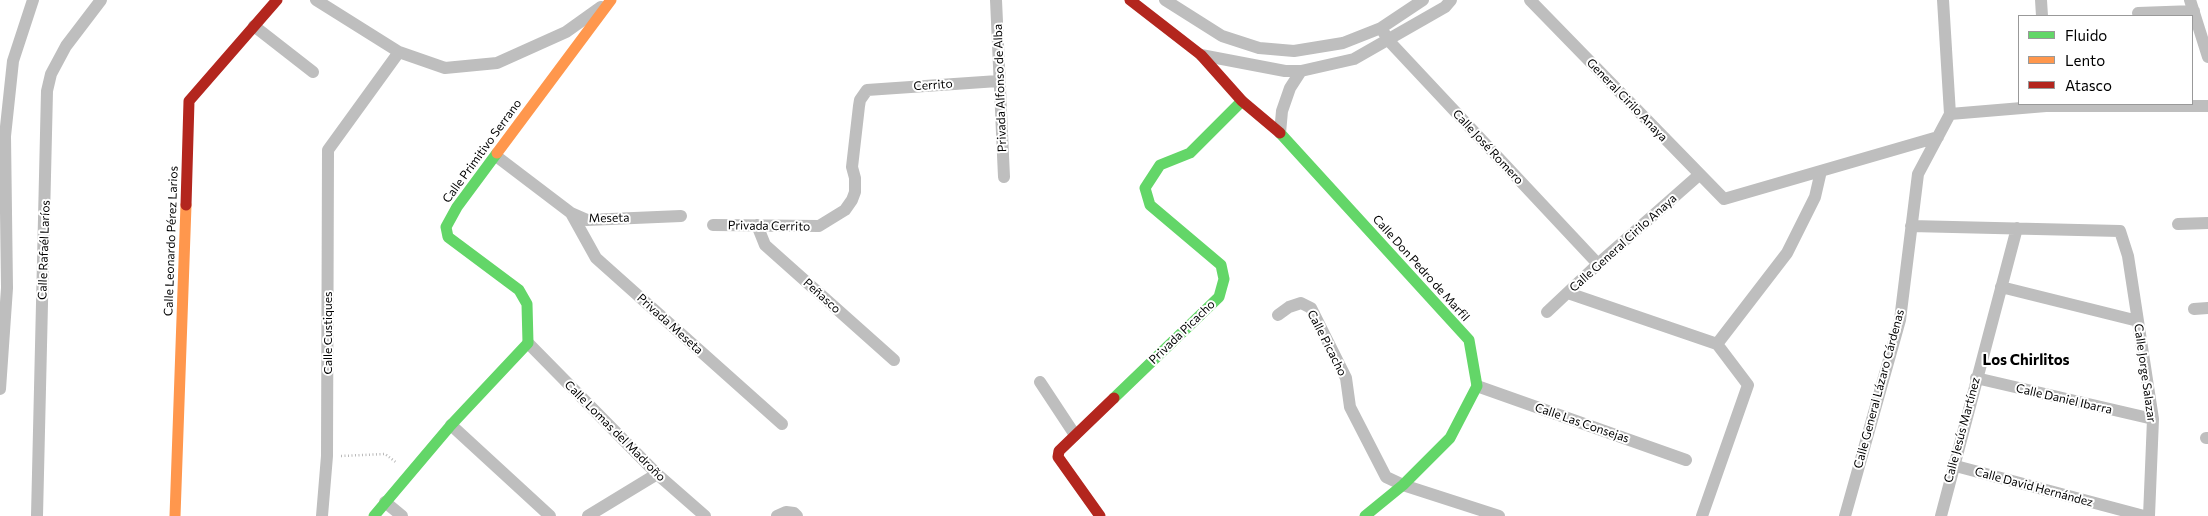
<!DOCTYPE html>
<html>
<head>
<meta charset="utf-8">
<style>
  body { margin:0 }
  #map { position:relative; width:2208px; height:516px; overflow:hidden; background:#fff; font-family:Commissioner,sans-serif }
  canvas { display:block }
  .legend { position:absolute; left:2018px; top:15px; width:175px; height:90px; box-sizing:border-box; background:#fff; border:1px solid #999; margin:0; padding:6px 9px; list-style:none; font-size:15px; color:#000 }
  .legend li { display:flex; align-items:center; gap:10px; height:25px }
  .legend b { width:25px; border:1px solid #999 }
</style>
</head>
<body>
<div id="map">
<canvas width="2208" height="516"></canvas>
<ul class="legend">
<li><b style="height:6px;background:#63d668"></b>Fluido</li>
<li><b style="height:6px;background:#ff974d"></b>Lento</li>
<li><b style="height:6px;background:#b3261e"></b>Atasco</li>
</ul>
</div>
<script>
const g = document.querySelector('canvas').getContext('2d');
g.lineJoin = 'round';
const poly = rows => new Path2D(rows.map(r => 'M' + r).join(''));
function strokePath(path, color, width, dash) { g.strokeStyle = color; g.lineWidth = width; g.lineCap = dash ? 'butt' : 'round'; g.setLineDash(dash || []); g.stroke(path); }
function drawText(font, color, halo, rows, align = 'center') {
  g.font = font + ' Commissioner,sans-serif'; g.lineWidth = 4; g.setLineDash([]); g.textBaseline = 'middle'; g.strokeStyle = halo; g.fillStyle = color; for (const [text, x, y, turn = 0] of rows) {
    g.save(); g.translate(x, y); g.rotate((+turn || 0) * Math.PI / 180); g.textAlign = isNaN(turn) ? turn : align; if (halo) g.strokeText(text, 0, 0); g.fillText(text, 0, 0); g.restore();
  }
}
strokePath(poly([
  [341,456,385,454,397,463]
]), '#b9b9b9', 2.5, [1, 2.5]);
strokePath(poly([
  [316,0,399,52,445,68,497,63,566,32,601,7],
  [996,0,1004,177],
  [1165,0,1222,36,1259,48,1294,51,1343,43,1381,28,1423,0],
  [1530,0,1724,199,1938,137],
  [2041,0,2042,16],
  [2190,0,2208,57],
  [2138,13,2194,11],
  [254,26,313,72],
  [1381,28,1389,41,1598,264],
  [1201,55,1285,71,1301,71,1354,59,1445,7,1451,0],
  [1950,114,2046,106,2208,106],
  [1280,133,1282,111,1290,88,1301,71],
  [496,156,571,213,587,220,681,216],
  [571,213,596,258,782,424],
  [2178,224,2208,223],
  [713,225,819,226,845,210,852,200,855,192,855,178,852,167,859,106,860,100,867,90,998,81],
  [757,225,765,245,894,360],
  [1911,226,2120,231,2128,256,2153,419,2149,516],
  [2001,287,2138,321],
  [1568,293,1717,344],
  [2194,309,2208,308],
  [1547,312,1598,264,1699,175],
  [1278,315,1289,307,1301,303,1311,308,1346,378,1350,407,1386,477,1403,485,1499,516],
  [528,343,657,474,705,516],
  [1717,344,1787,253,1815,197,1821,171],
  [1976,378,2153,419],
  [1040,382,1075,435],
  [1477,386,1686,460],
  [0,389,7,288,5,136,13,61,33,0],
  [451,425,550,516],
  [2206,438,2208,438],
  [1952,465,2144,516],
  [385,502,402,516],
  [37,516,47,91,51,74,66,46,101,0],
  [322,516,327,456,328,150,399,52],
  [588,516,657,474],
  [777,516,786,512,794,513,797,516],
  [1702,516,1748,385,1717,344],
  [1845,516,1900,320,1918,174,1950,114,1943,0],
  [1941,516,2017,228]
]), '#bebebe', 12);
strokePath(poly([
  [1280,133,1469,340,1477,386,1450,438,1403,485,1365,516],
  [1114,398,1219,297,1224,279,1221,265,1150,205,1145,188,1160,165,1190,153,1242,101],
  [374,516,451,425,528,343,527,304,519,290,448,237,446,227,457,207,497,153]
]), '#63d668', 11);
strokePath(poly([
  [497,153,611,0],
  [175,516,186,205]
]), '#ff974d', 11);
strokePath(poly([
  [1130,0,1201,55,1242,101,1280,133],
  [186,205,189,101,277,0],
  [1100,516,1058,457,1059,451,1114,398]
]), '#b3261e', 11);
drawText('12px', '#000', '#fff', [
  ["Cerrito",933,85,-4],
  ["Privada Alfonso de Alba",1000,88,-92],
  ["General Cirilo Anaya",1627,100,46],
  ["Calle José Romero",1488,147,47],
  ["Calle Primitivo Serrano",482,151,-54],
  ["Meseta",609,218,-1],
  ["Privada Cerrito",769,226,1],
  ["Calle Leonardo Pérez Larios",171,241,-88],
  ["Calle General Cirilo Anaya",1623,243,-42],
  ["Calle Rafaél Laríos",44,250,-88],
  ["Calle Don Pedro de Marfil",1421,268,48],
  ["Peñasco",822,296,42],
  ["Privada Meseta",670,324,42],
  ["Privada Picacho",1182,332,-44],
  ["Calle Custiques",328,333,-90],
  ["Calle Picacho",1327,343,63],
  ["Calle Jorge Salazar",2145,373,82],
  ["Calle General Lázaro Cárdenas",1879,389,-75],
  ["Calle Daniel Ibarra",2064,399,13],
  ["Calle Las Consejas",1582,423,19],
  ["Calle Jesús Martínez",1962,430,-75],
  ["Calle Lomas del Madroño",615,431,45],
  ["Calle David Hernández",2034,487,15]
]);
drawText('bold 15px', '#000', '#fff', [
  ["Los Chirlitos",2026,360]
]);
</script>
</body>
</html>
